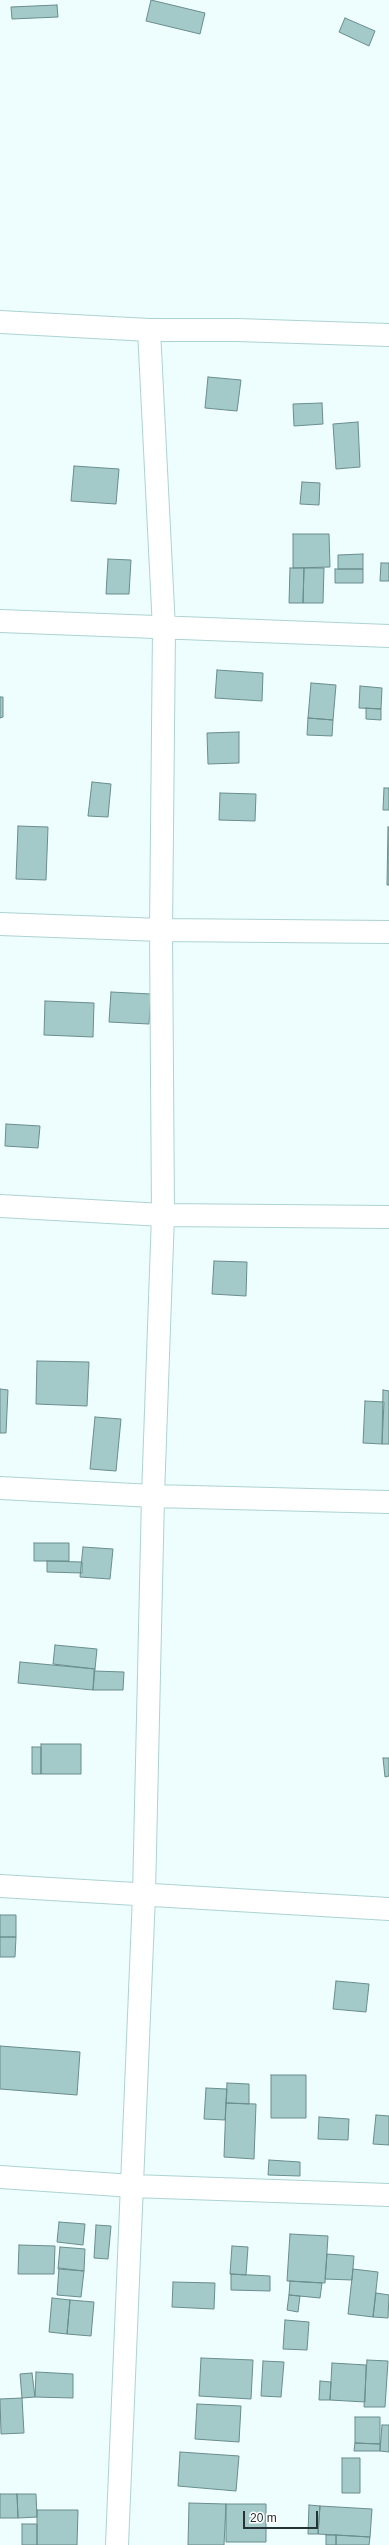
<!DOCTYPE html>
<html>
<head>
<meta charset="utf-8">
<style>
  body { margin:0 }
  #map { position:relative; width:389px; height:2545px; overflow:hidden; background:#eefdfd; font-family:Arial,sans-serif }
  canvas { display:block }
  .scale { position:absolute; left:243px; top:2511px; width:75px; height:18px; box-sizing:border-box; border:2px solid #243333; border-top:0; padding-left:5px; font-size:12px; line-height:14px; white-space:nowrap; color:#243333; -webkit-text-stroke:3px #fff; paint-order:stroke }
</style>
</head>
<body>
<div id="map">
<canvas width="389" height="2545"></canvas>
<div class="scale">20 m</div>
</div>
<script>
const g = document.querySelector('canvas').getContext('2d');
g.lineJoin = 'round';
function fillPath(path, color) { g.fillStyle = color; g.fill(path, 'evenodd'); }
const poly = rows => new Path2D(rows.map(r => 'M' + r).join(''));
function strokePath(path, color, width, dash) { g.strokeStyle = color; g.lineWidth = width; g.lineCap = dash ? 'butt' : 'round'; g.setLineDash(dash || []); g.stroke(path); }
const building = poly([
  [151,0,205,13,200,34,146,21,151,0],
  [57,5,58,17,12,19,11,7,57,5],
  [345,18,375,31,369,46,339,32,345,18],
  [208,377,241,380,237,411,205,408,208,377],
  [322,403,323,424,294,426,293,404,322,403],
  [358,422,360,467,336,469,333,424,358,422],
  [74,466,119,469,116,504,71,501,74,466],
  [302,482,320,483,319,505,300,504,302,482],
  [293,534,329,534,330,567,293,568,293,534],
  [363,554,363,569,338,569,338,555,363,554],
  [108,559,131,560,129,594,106,594,108,559],
  [381,563,389,563,389,581,380,581,381,563],
  [290,568,304,568,303,603,289,603,290,568],
  [304,568,324,568,323,603,303,603,304,568],
  [335,569,363,569,363,583,335,583,335,569],
  [217,670,263,673,262,701,215,698,217,670],
  [311,683,336,685,333,720,308,718,311,683],
  [360,686,382,688,381,709,359,708,360,686],
  [0,697,3,697,3,717,0,718,0,697],
  [366,708,381,709,381,720,366,719,366,708],
  [308,718,333,720,332,736,307,735,308,718],
  [239,732,239,763,208,764,207,733,239,732],
  [92,782,111,784,108,817,88,816,92,782],
  [384,788,389,788,389,810,383,810,384,788],
  [220,793,256,794,255,821,219,820,220,793],
  [18,826,48,827,46,880,16,879,18,826],
  [388,827,389,827,389,885,387,885,388,827],
  [111,992,151,994,149,1024,109,1022,111,992],
  [45,1001,94,1003,93,1037,44,1035,45,1001],
  [6,1124,40,1126,38,1148,5,1146,6,1124],
  [214,1261,247,1262,246,1296,212,1294,214,1261],
  [37,1361,89,1362,87,1406,36,1404,37,1361],
  [0,1389,8,1390,6,1433,0,1433,0,1389],
  [383,1390,389,1391,389,1444,382,1444,383,1390],
  [365,1401,384,1402,382,1444,363,1443,365,1401],
  [95,1417,121,1419,116,1471,90,1469,95,1417],
  [34,1543,69,1543,69,1561,34,1561,34,1543],
  [83,1547,113,1549,110,1579,80,1577,83,1547],
  [47,1561,82,1562,82,1573,47,1572,47,1561],
  [55,1645,97,1649,95,1669,53,1664,55,1645],
  [20,1662,95,1669,93,1690,18,1683,20,1662],
  [94,1671,124,1672,123,1690,93,1690,94,1671],
  [41,1744,81,1744,81,1774,41,1774,41,1744],
  [32,1747,41,1747,41,1774,32,1774,32,1747],
  [383,1758,389,1758,389,1776,385,1777,383,1758],
  [0,1915,16,1915,16,1937,0,1937,0,1915],
  [0,1937,16,1937,15,1957,0,1957,0,1937],
  [336,1981,369,1984,366,2012,333,2009,336,1981],
  [0,2046,80,2052,77,2095,0,2089,0,2046],
  [271,2075,306,2075,306,2118,271,2118,271,2075],
  [227,2083,249,2084,249,2104,226,2103,227,2083],
  [206,2088,227,2089,225,2120,204,2119,206,2088],
  [226,2103,256,2104,254,2159,224,2157,226,2103],
  [376,2115,389,2116,389,2145,373,2144,376,2115],
  [319,2117,349,2119,348,2140,318,2139,319,2117],
  [269,2160,300,2162,300,2176,268,2175,269,2160],
  [59,2222,85,2224,83,2245,57,2242,59,2222],
  [96,2225,111,2226,108,2259,94,2258,96,2225],
  [290,2234,328,2236,325,2283,287,2281,290,2234],
  [19,2245,55,2246,54,2274,18,2274,19,2245],
  [232,2246,248,2247,246,2275,230,2274,232,2246],
  [60,2247,85,2249,84,2271,58,2269,60,2247],
  [327,2254,354,2256,352,2280,325,2279,327,2254],
  [59,2268,84,2271,81,2297,57,2295,59,2268],
  [353,2269,378,2272,373,2317,348,2314,353,2269],
  [231,2274,270,2276,270,2291,231,2290,231,2274],
  [290,2281,322,2283,320,2298,289,2295,290,2281],
  [173,2282,215,2283,214,2309,172,2307,173,2282],
  [376,2293,389,2295,388,2318,373,2317,376,2293],
  [289,2295,300,2296,298,2312,287,2310,289,2295],
  [52,2298,70,2300,67,2334,49,2332,52,2298],
  [70,2300,94,2302,91,2336,67,2334,70,2300],
  [285,2320,309,2322,307,2350,283,2349,285,2320],
  [201,2358,253,2360,251,2399,199,2396,201,2358],
  [367,2360,388,2361,385,2407,364,2407,367,2360],
  [263,2361,284,2362,281,2397,261,2396,263,2361],
  [332,2363,366,2365,365,2402,330,2400,332,2363],
  [36,2372,73,2374,73,2398,35,2397,36,2372],
  [32,2373,35,2397,22,2398,20,2374,32,2373],
  [320,2381,331,2382,330,2400,319,2400,320,2381],
  [22,2398,24,2433,1,2434,0,2399,22,2398],
  [197,2404,241,2406,239,2442,195,2439,197,2404],
  [355,2417,380,2417,380,2444,355,2443,355,2417],
  [382,2425,389,2425,389,2452,380,2451,382,2425],
  [355,2443,380,2444,380,2451,354,2451,355,2443],
  [180,2452,239,2456,236,2491,178,2486,180,2452],
  [342,2458,360,2458,360,2493,342,2493,342,2458],
  [0,2494,17,2494,18,2518,0,2518,0,2494],
  [17,2494,36,2494,37,2517,18,2518,17,2494],
  [189,2503,226,2504,224,2545,188,2545,189,2503],
  [226,2504,266,2504,266,2542,226,2542,226,2504],
  [309,2505,320,2506,318,2534,308,2534,309,2505],
  [320,2506,372,2509,370,2537,318,2534,320,2506],
  [37,2510,78,2510,77,2545,37,2545,37,2510],
  [22,2524,37,2524,37,2545,22,2545,22,2524],
  [326,2535,336,2535,336,2545,326,2545,326,2535],
  [336,2535,370,2537,369,2545,336,2545,336,2535]
]);
fillPath(building, '#a3c9c9');
strokePath(building, '#6a8d8d', 1);
const minor = poly([
  [0,322,149,330],
  [0,621,389,636],
  [0,924,161,930,389,932],
  [0,1206,163,1215,389,1217],
  [0,1488,153,1496,389,1502],
  [0,1886,389,1909],
  [0,2177,133,2186,389,2195],
  [117,2545,144,1895,153,1496,163,1215,161,930,164,629,149,330,237,330,389,335]
]);
strokePath(minor, '#add3d3', 24);
strokePath(minor, '#fff', 22);
</script>
</body>
</html>
